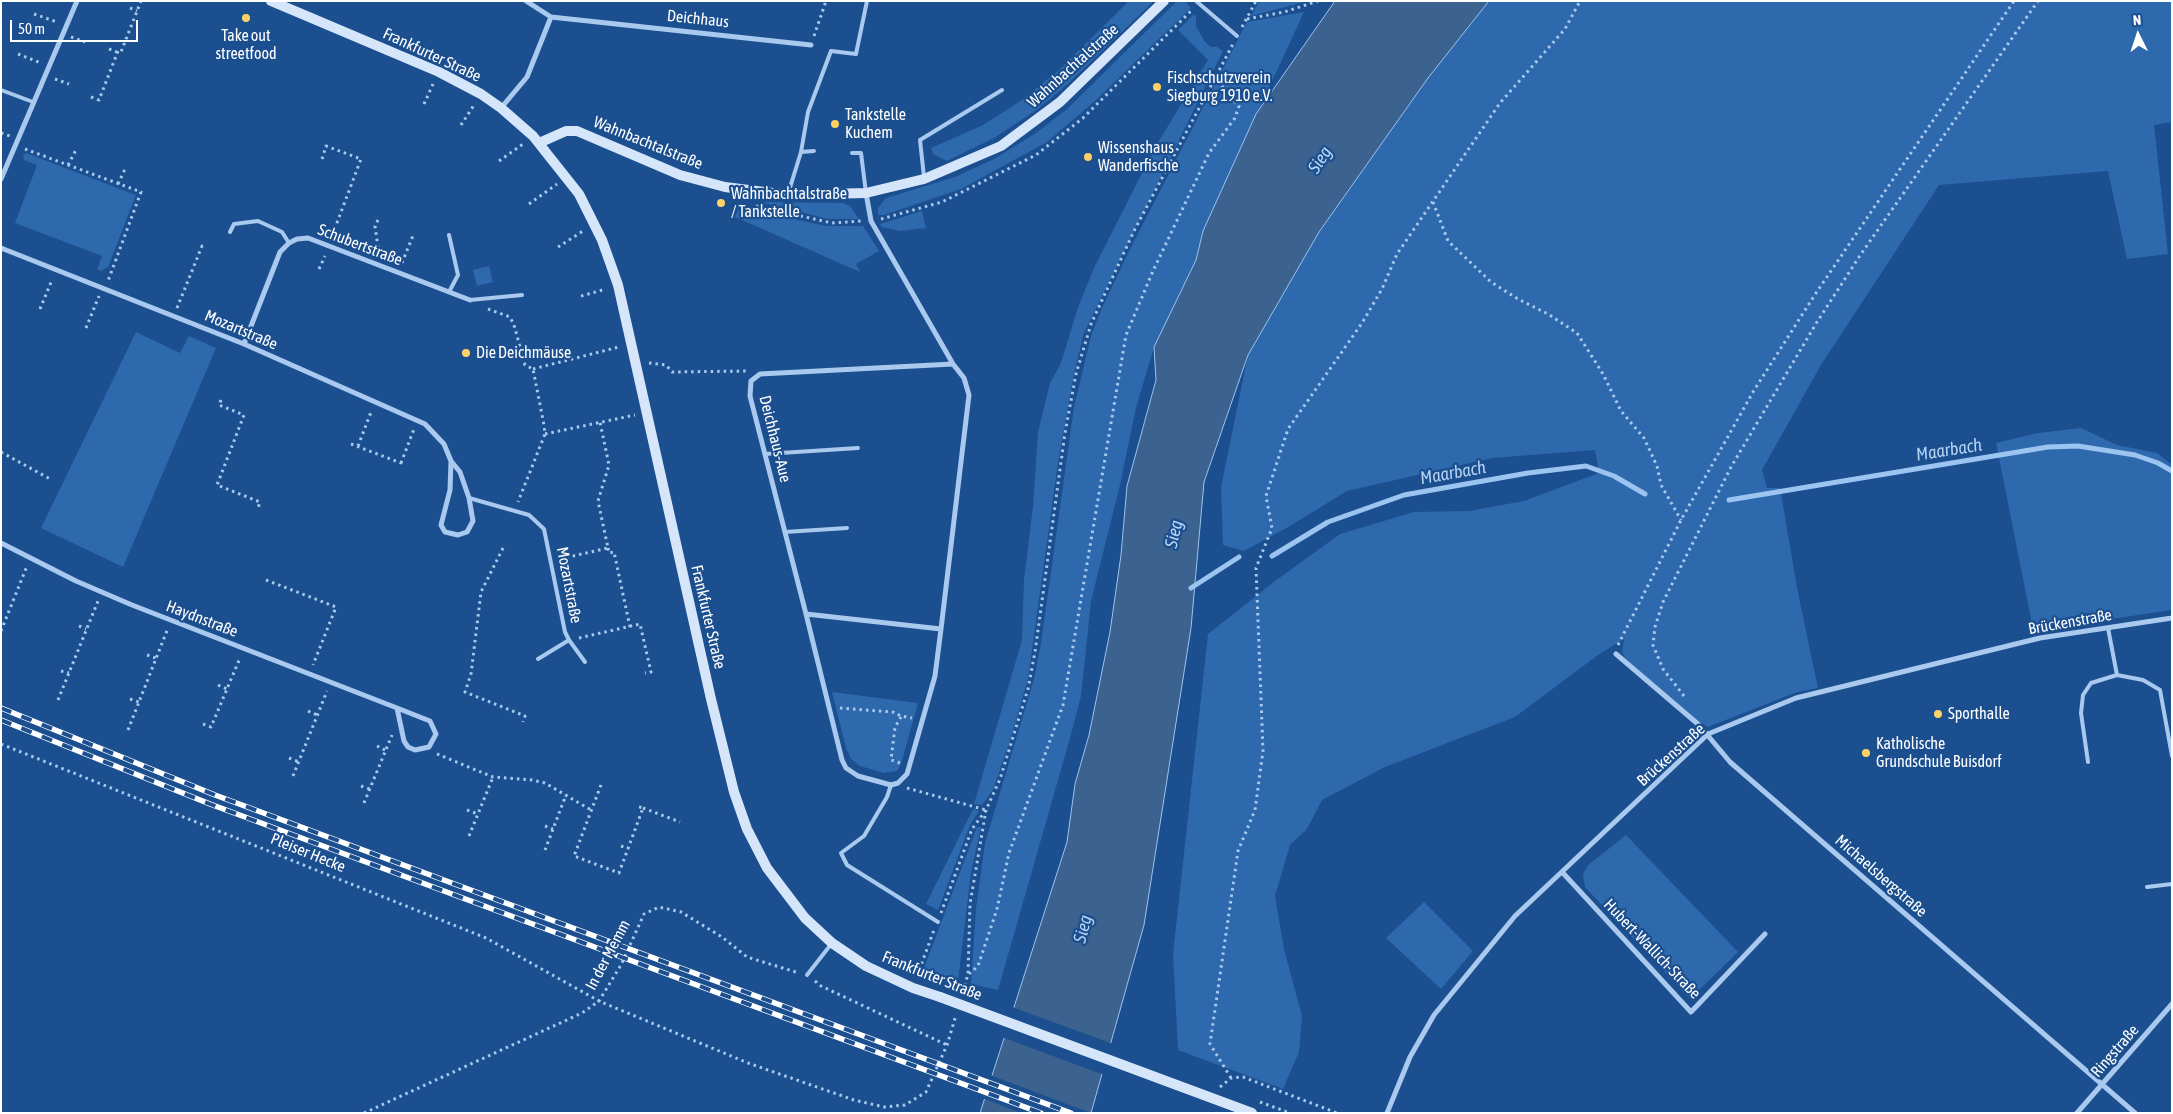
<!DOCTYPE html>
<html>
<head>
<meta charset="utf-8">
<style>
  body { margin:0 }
  #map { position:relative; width:2173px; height:1114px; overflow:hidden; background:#1b4f8f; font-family:"Asap Condensed",sans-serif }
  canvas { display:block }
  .frame { position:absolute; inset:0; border:2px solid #fff; pointer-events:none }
  .north { position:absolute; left:2113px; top:10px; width:50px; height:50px; -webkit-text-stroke:4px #1b4f8f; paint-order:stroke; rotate:356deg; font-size:14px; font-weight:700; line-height:20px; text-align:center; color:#fff }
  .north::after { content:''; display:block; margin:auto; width:18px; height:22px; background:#fff; clip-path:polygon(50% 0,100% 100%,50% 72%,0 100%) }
  .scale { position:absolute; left:10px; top:20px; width:128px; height:22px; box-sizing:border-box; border:2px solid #fff; border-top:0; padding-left:6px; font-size:15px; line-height:18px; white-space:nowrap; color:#fff; -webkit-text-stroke:4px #1b4f8f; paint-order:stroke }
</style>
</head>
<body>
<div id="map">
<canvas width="2173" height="1114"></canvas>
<div class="frame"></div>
<div class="north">N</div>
<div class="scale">50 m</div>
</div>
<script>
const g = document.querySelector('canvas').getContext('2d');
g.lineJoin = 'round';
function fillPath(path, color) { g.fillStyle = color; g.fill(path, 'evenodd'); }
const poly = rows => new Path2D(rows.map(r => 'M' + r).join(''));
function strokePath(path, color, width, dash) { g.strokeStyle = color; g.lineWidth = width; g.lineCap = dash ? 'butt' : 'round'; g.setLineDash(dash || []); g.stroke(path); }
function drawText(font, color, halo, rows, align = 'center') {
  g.font = font + ' "Asap Condensed",sans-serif'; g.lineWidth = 4.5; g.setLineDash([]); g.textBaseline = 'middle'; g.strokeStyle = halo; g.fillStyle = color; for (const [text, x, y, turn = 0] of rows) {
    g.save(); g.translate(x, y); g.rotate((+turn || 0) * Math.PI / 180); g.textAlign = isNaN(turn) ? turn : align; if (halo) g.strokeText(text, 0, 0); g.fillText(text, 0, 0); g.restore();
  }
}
fillPath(poly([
  [1129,1,1154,1,1071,81,1038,109,994,138,947,161,933,154,931,148,983,125,1022,100,1059,70],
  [1177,1,1185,1,1191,8,1094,102,1047,142,961,189,884,215,878,215,878,208,886,198,955,177,994,159,1036,133,1067,109],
  [1259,1,1308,1,1251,16],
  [1489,1,2172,1,2172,122,2154,125,2168,254,2127,259,2108,171,1939,185,1821,365,1762,470,1767,488,1780,488,1798,593,1818,688,1797,692,1708,727,1692,717,1625,658,1622,652,1624,639,1598,655,1515,717,1385,767,1322,800,1307,829,1290,845,1275,896,1284,949,1302,1016,1299,1052,1283,1089,1178,1050,1173,954,1208,634,1275,581,1340,534,1414,512,1469,511,1524,501,1599,473,1595,450,1492,458,1347,491,1290,526,1244,551,1223,545,1221,487,1248,355,1319,232,1428,78],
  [1304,12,1203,231,1196,260,1154,347,1136,408,1120,485,1091,601,1081,696,1070,738,998,990,971,984,976,908,985,843,1034,679,1041,643,1074,407,1091,336,1101,310,1129,251,1247,22],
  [1193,15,1196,16,1196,26,1205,42,1211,47,1217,47,1223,51,1084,333,1074,374,1058,463,1028,679,1011,738,993,790,982,805,974,804,1022,640,1024,580,1033,506,1038,432,1050,383,1061,363,1078,307,1094,268,1154,149,1208,60,1178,30],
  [26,153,136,195,108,267,101,271,97,269,102,256,15,223,37,165,24,160,23,156],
  [760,202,843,203,850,206,859,219,828,219],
  [740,207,826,226,863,226,879,251,856,264,860,272,735,217],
  [922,211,926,228,900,231,882,227,880,224],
  [489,266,493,282,477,286,473,270],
  [136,332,180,353,189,336,216,348,123,567,41,528],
  [2081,428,2117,445,2157,453,2172,465,2172,610,2077,624,2073,619,2032,624,1996,443,2038,433],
  [832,692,918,703,901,764,897,771,884,773,860,766,851,759,846,748],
  [973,809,979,811,970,825,938,910,926,904],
  [977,827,981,827,971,873,958,981,924,968],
  [1626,835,1738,952,1690,999,1585,887,1583,874,1587,866],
  [1424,902,1473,951,1441,989,1386,938]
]), '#2e69ad');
const water = poly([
  [1335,1,1489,1,1428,78,1319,232,1248,355,1204,482,1191,628,1144,925,1091,1113,980,1113,1067,842,1075,784,1089,735,1110,632,1121,555,1127,486,1156,380,1154,347,1196,260,1203,231,1256,114,1335,1]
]);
fillPath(water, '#3c6290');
strokePath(water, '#9cc4f0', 1);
fillPath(poly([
  [1012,1007,1113,1044,1104,1075,1002,1037],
  [990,1075,1091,1113,1021,1113,982,1098]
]), '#1b4f8f');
strokePath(poly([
  [1729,500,2048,447,2078,446,2135,455,2158,463,2172,471],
  [1272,556,1328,522,1404,495,1528,473,1586,466,1614,476,1645,494],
  [1191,588,1239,557]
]), '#9cc4f0', 5);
strokePath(poly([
  [130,8,137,11],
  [34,14,57,22],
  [1247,19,1284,12,1318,1],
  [1242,27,1256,1],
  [814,36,826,1],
  [71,37,85,42],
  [109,49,117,52],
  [18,54,41,63],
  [55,79,69,84],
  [91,97,99,100,118,51,121,52,141,1],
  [424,104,433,84],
  [461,125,474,105],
  [1,133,10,136],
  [25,149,141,192,108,281],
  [322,159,326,146,361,159,332,236],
  [499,161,523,144],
  [68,165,76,150],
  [118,184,125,169],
  [1433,202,1448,241,1491,282,1518,299,1548,314,1577,333,1603,374,1621,411,1644,438,1657,466,1661,485,1681,520],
  [529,204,557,184],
  [756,206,832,223,862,221],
  [881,219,942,202,1036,155,1083,118,1192,10],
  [378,220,375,226,379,255],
  [558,247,583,231],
  [402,263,414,233],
  [319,269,325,256],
  [581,296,606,289],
  [177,308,202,246,206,248],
  [40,309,52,280],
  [488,309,510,317,514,325,525,365,533,369,544,425,545,434,518,502],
  [86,328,99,296],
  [649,363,666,365,672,372,747,371],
  [533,369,619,347],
  [221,400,219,405,244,415,217,485,260,502,258,508],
  [545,434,635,415],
  [351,444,401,463,399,467],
  [358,446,371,412],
  [1,452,52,480],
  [401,463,414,429],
  [503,548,481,592,471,674,465,692,525,716,523,722],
  [608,548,609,553,614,552,630,627],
  [560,559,608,548,598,501,609,465,600,422],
  [266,580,336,607,313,665],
  [79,626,86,629],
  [1,631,27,566],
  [579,638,640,624,651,672,645,673],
  [1618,645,1681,520,1753,392,1814,296,2014,1],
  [147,655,156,658],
  [61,671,69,673],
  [218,685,227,689],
  [1684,696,1663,669,1653,645,1655,627,1663,602,1731,467,1817,322,1861,254,2038,1],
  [130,699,139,702],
  [58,700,98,601],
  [840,708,893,712,901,716,912,718],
  [308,711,317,715],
  [203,724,211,727,240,658],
  [128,730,168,628],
  [1,744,486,938,599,1001,748,1063,854,1100,884,1107,905,1105,926,1092,947,1045,956,1015],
  [377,746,385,750],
  [437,754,493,777,532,780,545,783,591,810],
  [289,758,299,762],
  [900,763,891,760,895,727,901,717],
  [293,776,327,691],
  [601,785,574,856,619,873,643,808,636,806],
  [361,786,370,789],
  [907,788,986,810],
  [364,803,392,735],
  [643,808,680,822],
  [467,810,478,814],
  [545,826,553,829],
  [469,836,493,777],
  [621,846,628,848],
  [545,850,566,795],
  [941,913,972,829,986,810,1000,779,1028,689,1035,652,1065,433,1076,374,1091,324,1134,231,1233,44],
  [969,974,978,966,997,909,1009,853,1063,705,1126,335,1153,271,1209,153,1235,118,1239,106,1215,78],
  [917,976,934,930],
  [815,981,821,986,947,1045],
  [963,992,968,974,970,904,986,810],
  [1231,1078,1210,1044,1238,851,1255,810,1263,751,1256,568,1272,528,1266,496,1288,429,1362,323,1382,289,1397,254,1500,103,1565,29,1580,1],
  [1220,1087,1231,1078,1243,1077,1337,1113],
  [364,1113,582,1013,599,1001,621,965,644,914,659,907,681,912,722,937,747,957,799,973]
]), '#a9c9ee', 3, [2.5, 4]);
strokePath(poly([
  [1196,1,1237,36],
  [1,90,33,102],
  [801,152,808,112,831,51,856,54,867,1],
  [852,153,861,153,866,193],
  [924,177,920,140,1002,90],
  [788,194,801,152,814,151],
  [230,232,234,224,258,221,282,232,289,243],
  [449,292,458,275,449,235],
  [470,300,522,295],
  [765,454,858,448],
  [469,498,529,515,544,529,565,632,569,640,538,659],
  [785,532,847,528],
  [2108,628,2117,675,2143,680,2160,690,2172,756],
  [569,640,585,662],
  [2088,762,2081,713,2083,695,2091,683,2117,675],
  [891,785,887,797,864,836,841,853,847,865,938,922],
  [2147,887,2172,884],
  [807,975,832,943]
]), '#a9c9ee', 4);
strokePath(poly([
  [526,1,551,17,811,45],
  [501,108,527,77,551,17],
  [1,179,77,1],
  [866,193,871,221,953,364,964,378,969,395,941,629,806,614,750,396,751,381,760,374,953,364],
  [1,248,244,344,425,424,444,444,451,461,460,472,469,498,473,521,467,532,458,535,445,532,441,525,450,490,451,461],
  [244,344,280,252,289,243,297,239,308,238,470,300],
  [1,543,76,581,132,605,397,708],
  [806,614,842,760,846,768,858,776,891,785,898,783,907,774,935,676,941,629],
  [1616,654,1699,725,1730,762,2135,1113],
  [397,708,430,721,436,734,429,747,415,750,408,747,404,741,397,708],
  [1563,873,1691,1012,1765,934],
  [1387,1113,1410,1057,1434,1015,1515,916,1708,734,1796,698,2040,638,2172,618],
  [2077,1113,2172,1004]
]), '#a9c9ee', 5);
strokePath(poly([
  [271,1,439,72,481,94,501,108,533,136,579,194,602,240,618,285,711,699,734,792,747,829,767,868,805,918,832,943,866,966,913,988,940,997],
  [539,143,566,131,577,131,680,175,725,187,788,195,866,193,924,179,1001,146,1060,102,1164,1]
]), '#d6e6fa', 10);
const rail = poly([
  [1,708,215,795,1071,1113],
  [1,720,210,804,1041,1113]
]);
strokePath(rail, '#fff', 5.5);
strokePath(rail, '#1b4f8f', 4, [11]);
strokePath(poly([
  [1260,1102,1290,1113]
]), '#a9c9ee', 3, [2.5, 4]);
strokePath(poly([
  [940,997,1252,1113]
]), '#d6e6fa', 10);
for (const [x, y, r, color] of [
  [246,18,5,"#ffd166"],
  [1157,87,5,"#ffd166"],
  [835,124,5,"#ffd166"],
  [1088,157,5,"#ffd166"],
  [721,203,5,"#ffd166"],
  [466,353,5,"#ffd166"],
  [1938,714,5,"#ffd166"],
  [1866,753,5,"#ffd166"]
]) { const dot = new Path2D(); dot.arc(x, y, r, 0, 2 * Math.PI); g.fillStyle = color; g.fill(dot); strokePath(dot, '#1b4f8f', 2); }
drawText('16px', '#fff', '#1b4f8f', [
  ["Deichhaus",698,19,6],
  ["Frankfurter Straße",432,55,25],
  ["Wahnbachtalstraße",1073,66,-42],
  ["Wahnbachtalstraße",648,143,22],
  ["Schubertstraße",360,245,21],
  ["Mozartstraße",241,330,23],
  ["Deichhaus-Aue",775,439,76],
  ["Mozartstraße",569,585,79],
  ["Frankfurter Straße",708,617,77],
  ["Haydnstraße",202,619,21],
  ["Brückenstraße",2070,622,-10],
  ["Brückenstraße",1671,755,-42],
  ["Pleiser Hecke",308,853,22],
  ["Michaelsbergstraße",1881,876,41],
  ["Hubert-Wallich-Straße",1652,949,46],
  ["In der Memm",608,955,-62],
  ["Frankfurter Straße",932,976,22],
  ["Ringstraße",2115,1051,-49]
]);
drawText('16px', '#fff', '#1b4f8f', [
  ["Take out",246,36,"center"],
  ["streetfood",246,54,"center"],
  ["Fischschutzverein",1167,78],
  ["Siegburg 1910 e.V.",1167,96],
  ["Tankstelle",845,115],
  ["Kuchem",845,133],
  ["Wissenshaus",1098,148],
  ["Wanderfische",1098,166],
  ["Wahnbachtalstraße",731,194],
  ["/ Tankstelle",731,212],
  ["Die Deichmäuse",476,353],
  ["Sporthalle",1948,714],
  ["Katholische",1876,744],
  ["Grundschule Buisdorf",1876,762]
], 'left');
drawText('italic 18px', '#b5d3f5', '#1b4f8f', [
  ["Sieg",1320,160,-57],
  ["Maarbach",1949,450,-9],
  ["Maarbach",1453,473,-10],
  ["Sieg",1174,534,-77],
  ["Sieg",1083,929,-76]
]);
</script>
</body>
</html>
